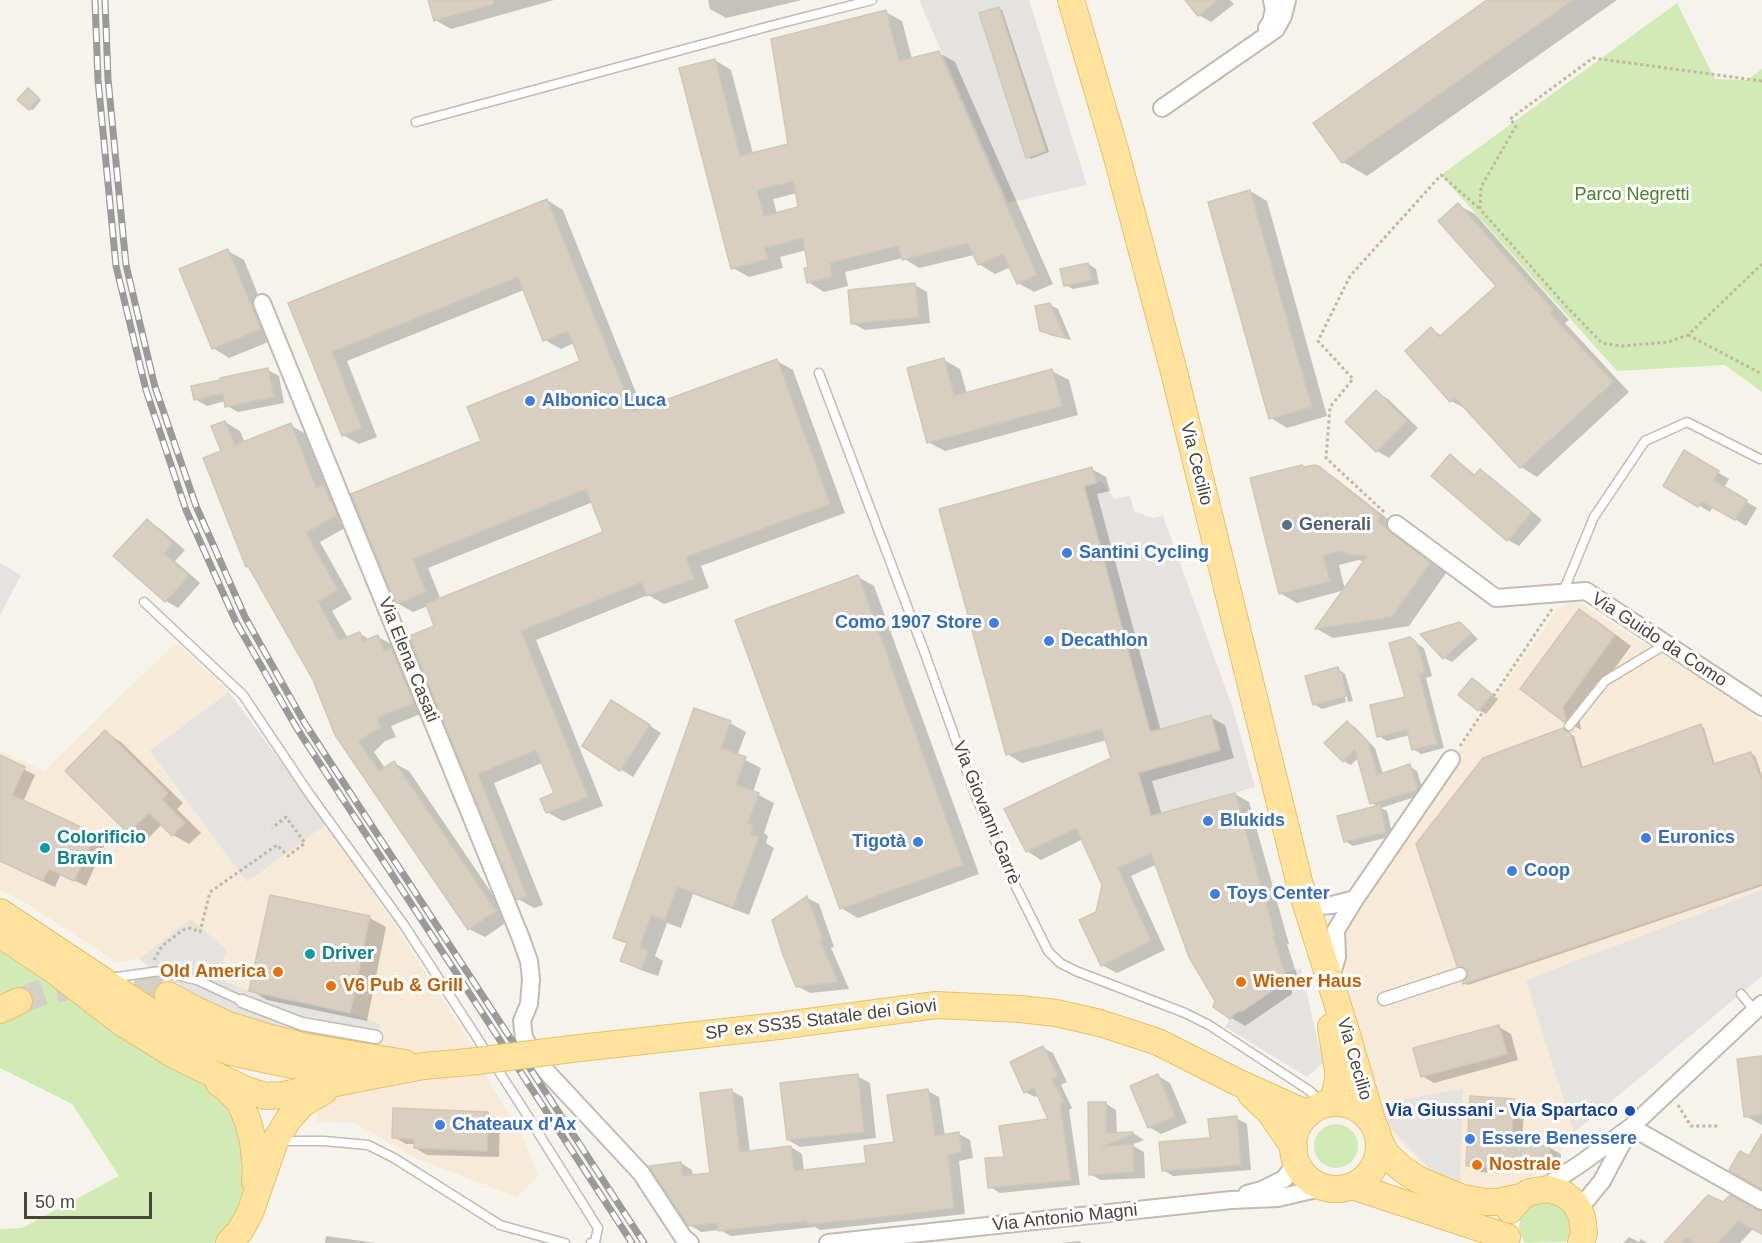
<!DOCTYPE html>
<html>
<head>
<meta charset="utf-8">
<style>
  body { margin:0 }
  #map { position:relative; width:1762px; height:1243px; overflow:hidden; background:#f6f3ec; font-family:Helvetica,sans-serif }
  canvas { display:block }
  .scale { position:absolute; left:24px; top:1192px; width:128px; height:27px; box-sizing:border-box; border:3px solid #4b4439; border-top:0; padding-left:8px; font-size:18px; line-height:21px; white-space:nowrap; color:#4b4439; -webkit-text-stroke:4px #fff; paint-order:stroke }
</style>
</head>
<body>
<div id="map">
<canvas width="1762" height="1243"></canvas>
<div class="scale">50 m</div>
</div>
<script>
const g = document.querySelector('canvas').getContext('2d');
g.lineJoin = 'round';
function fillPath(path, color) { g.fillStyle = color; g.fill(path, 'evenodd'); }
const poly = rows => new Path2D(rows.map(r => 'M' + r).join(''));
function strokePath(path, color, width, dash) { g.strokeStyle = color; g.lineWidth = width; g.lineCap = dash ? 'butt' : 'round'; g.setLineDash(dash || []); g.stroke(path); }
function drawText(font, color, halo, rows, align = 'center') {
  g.font = font + ' Helvetica,sans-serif'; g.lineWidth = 6; g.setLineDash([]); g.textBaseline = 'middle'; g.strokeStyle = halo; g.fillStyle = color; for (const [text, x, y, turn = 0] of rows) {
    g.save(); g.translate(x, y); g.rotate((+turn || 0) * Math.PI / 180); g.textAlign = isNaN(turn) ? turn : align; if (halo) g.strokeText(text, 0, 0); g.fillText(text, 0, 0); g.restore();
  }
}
fillPath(poly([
  [1572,602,1580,603,1734,699,1762,722,1762,976,1575,1132,1550,1167,1517,1184,1494,1189,1451,1182,1430,1172,1389,1131,1353,1006,1336,930,1355,899,1559,607],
  [176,642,229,692,326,823,409,946,471,1044,486,1076,522,1135,538,1176,517,1197,415,1158,355,1123,317,1122,312,1035,172,986,139,959,116,962,23,901,0,890,0,751,44,771]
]), '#f7ead8');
fillPath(poly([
  [1677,3,1715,79,1747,80,1762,69,1762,392,1725,365,1617,371,1441,175],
  [0,939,221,1088,236,1108,248,1183,243,1201,222,1237,212,1243,0,1243,0,1229,22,1228,119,1176,72,1104,0,1068],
  '1314 1146a22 22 0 1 1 44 0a22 22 0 1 1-44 0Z',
  [1548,1201,1557,1204,1564,1209,1569,1216,1571,1225,1570,1234,1566,1242,1525,1243,1521,1236,1519,1228,1520,1219,1524,1211,1531,1205,1539,1202]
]), '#d2eab5');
fillPath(poly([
  [919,0,1029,0,1087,185,1008,203],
  [1102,481,1114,499,1130,496,1134,511,1152,518,1163,516,1233,709,1255,787,1138,820,1149,808,1129,738,1084,487],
  [0,563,21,575,0,615],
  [229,692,326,824,247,882,150,751],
  [1762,890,1762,976,1574,1132,1526,980],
  [191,919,227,950,218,979,249,991,350,1013,380,1024,373,1045,342,1042,231,1017,172,986,139,959],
  [1301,968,1323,1063,1307,1077,1225,1027,1230,1019,1237,1012,1244,1010,1278,986,1277,978,1285,973],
  [1463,1088,1460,1182,1431,1170,1391,1128,1382,1104]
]), '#e5e3e0');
fillPath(poly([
  [430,0,554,0,451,29,435,20],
  [708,0,802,0,726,18,710,9],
  [1186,0,1230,0,1234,4,1211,22,1199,15],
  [1489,0,1617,0,1367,176,1343,162],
  [999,9,1002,10,1049,152,1031,159,1028,157],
  [886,12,902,21,912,59,939,53,955,62,1053,284,1034,292,1018,283,1011,267,995,274,979,264,974,255,919,268,903,258,845,272,848,286,824,292,808,282,810,269,807,250,780,257,783,268,749,277,733,268,715,60,731,70,753,154,790,145],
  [797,193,800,208,777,214,773,199],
  [31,92,41,100,33,110,29,109],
  [1250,191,1267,201,1327,416,1287,428,1271,418],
  [547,200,563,210,643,410,777,361,793,370,845,513,701,566,709,588,664,604,648,595,536,640,603,806,563,821,547,812,556,794,542,763,494,783,543,905,534,908,518,899,411,637,436,626,428,606,413,612,397,603,353,494,483,442,582,362,574,343,561,349,545,340,524,290,347,361,377,437,359,444,343,435,290,304],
  [593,502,605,533,441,600,428,568],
  [1458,205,1475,214,1569,320,1565,323,1629,392,1537,477,1521,467,1468,410,1451,401,1407,351,1431,329,1442,336,1498,286],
  [228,251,244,260,276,339,229,358,213,348],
  [1088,264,1096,269,1099,284,1073,289,1065,285],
  [915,285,927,292,930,323,865,330,852,323],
  [1050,305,1058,309,1071,340,1049,335,1041,330],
  [944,360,960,369,967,394,1052,371,1069,380,1078,415,945,451,928,442],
  [268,370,279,376,284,403,238,412,227,406,226,401,207,406,195,399],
  [1376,392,1388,399,1418,428,1389,458,1377,451],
  [225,422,240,431,245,443,290,425,306,434,327,489,339,496,352,524,320,542,352,599,332,611,348,638,359,633,370,640,378,637,393,645,428,711,391,726,396,737,385,741,374,752,385,768,394,763,409,771,510,920,485,937,469,929,314,680,252,569,247,566,223,452],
  [1684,452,1729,479,1724,488,1757,508,1746,526,1713,506,1710,512,1665,485],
  [1450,456,1461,463,1476,476,1480,471,1491,477,1542,520,1519,546,1508,540,1433,476],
  [1317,467,1334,477,1397,526,1392,532,1446,573,1409,626,1333,638,1317,629,1356,575,1364,562,1359,560,1339,565,1345,590,1297,603,1280,593,1306,468],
  [1092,469,1106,477,1110,491,1097,494,1161,731,1210,717,1225,725,1234,758,1152,781,1162,815,1235,794,1249,802,1289,944,1287,944,1299,981,1291,986,1292,994,1245,1026,1230,1017,1217,1001,1157,864,1131,876,1165,950,1117,973,1102,965,1098,913,1104,885,1083,839,1041,860,1027,851,1113,759,1107,740,1022,763,1007,754,941,510],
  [147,521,159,528,185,550,175,561,200,583,178,608,166,601,115,556],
  [858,577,874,586,979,874,858,918,841,908],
  [1580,611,1596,620,1631,646,1579,717,1581,730,1565,720,1523,689],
  [1460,624,1468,629,1478,639,1452,662,1444,658],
  [1410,639,1424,648,1432,676,1426,678,1444,748,1421,754,1413,749,1410,735,1387,741,1379,736,1407,698],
  [1338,669,1345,674,1353,701,1348,702,1341,673,1338,673,1346,702,1322,709,1314,704],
  [1472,680,1498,699,1486,714,1478,710],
  [624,709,661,733,633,777,584,746],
  [730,723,746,732,737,756,761,768,753,792,774,803,764,833,768,836,766,843,774,848,749,915,693,894,681,928,667,923,655,956,663,961,658,976,638,969,622,960,628,944,615,937],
  [1347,723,1355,727,1375,748,1383,774,1409,766,1417,771,1424,794,1381,808,1387,811,1393,836,1353,846,1345,841,1378,807,1372,803,1359,757,1351,765,1343,761],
  [1701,726,1704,728,1715,765,1751,754,1755,756,1762,776,1762,886,1468,985,1464,983,1469,977,1469,970,1466,967,1458,965,1570,734,1574,736,1583,768],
  [105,732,121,742,183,803,177,809,201,833,189,844,173,835,162,824,145,842,129,832],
  [0,757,35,775,23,802,106,842,86,886,61,874,55,887,0,861],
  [271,896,370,918,386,927,367,1021,267,1000,251,990],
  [807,898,819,904,834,947,831,948,849,989,810,993,797,986],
  [1499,1027,1511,1034,1518,1060,1434,1083,1422,1076],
  [1043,1048,1053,1053,1067,1082,1061,1085,1072,1108,1069,1110,1080,1185,1000,1193,990,1187,1005,1158,1051,1120,1039,1095,1035,1097,1025,1092],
  [1762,1057,1762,1125,1745,1116],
  [857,1076,870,1083,876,1138,800,1147,788,1140],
  [1158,1076,1170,1083,1187,1123,1161,1134,1149,1127],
  [732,1091,743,1097,750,1152,791,1147,802,1154,804,1171,868,1165,896,1143,928,1091,939,1097,945,1136,959,1134,970,1140,973,1158,959,1161,965,1214,820,1230,815,1227,731,1236,720,1230,701,1232,690,1225,681,1163,692,1170,693,1177,712,1174],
  [1513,1100,1524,1107,1522,1147,1550,1148,1561,1154,1560,1173,1499,1170,1498,1173,1479,1172,1468,1166],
  [1105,1103,1116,1110,1117,1134,1133,1133,1144,1140,1131,1145,1144,1152,1145,1178,1101,1180,1090,1174],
  [394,1110,488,1113,500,1120,499,1157,427,1155,415,1148,415,1144,406,1144,394,1137],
  [1236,1118,1247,1124,1251,1170,1173,1176,1163,1170,1211,1139],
  [1724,1204,1762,1213,1762,1233,1754,1228,1740,1243,1666,1243],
  [326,1236,376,1243,325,1243],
  [1629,1237,1639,1242,1641,1239,1647,1243,1623,1243],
  [1079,1241,1082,1243,1062,1243]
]), '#0003');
const building = poly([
  [428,0,493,0,493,4,434,21,428,0],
  [1185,0,1218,0,1198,16,1185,0],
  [1487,0,1573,0,1342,163,1313,123,1487,0],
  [999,7,1046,151,1026,158,979,13,999,7],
  [886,10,899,61,939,51,1037,275,1017,284,1003,254,978,265,968,243,902,260,898,246,830,263,832,277,807,283,804,268,808,268,803,238,764,248,768,259,731,269,679,68,715,59,740,156,788,144,771,39,886,10],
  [794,181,798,207,764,216,757,190,794,181],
  [28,88,39,98,29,110,17,100,28,88],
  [1250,190,1312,407,1269,419,1208,202,1250,190],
  [547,199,633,412,777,359,830,504,686,557,694,579,646,596,642,582,521,631,588,797,546,813,540,799,554,793,536,750,478,774,527,896,517,900,409,636,434,626,426,604,603,532,586,489,413,559,426,592,396,604,351,494,481,441,467,407,580,361,568,331,543,341,518,277,332,352,362,428,342,436,288,303,547,199],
  [1458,203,1553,310,1550,313,1613,382,1520,468,1455,398,1450,402,1405,351,1431,327,1439,337,1496,286,1438,221,1458,203],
  [228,249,261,329,212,349,179,269,228,249],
  [1088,263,1092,280,1064,286,1060,269,1088,263],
  [915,283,919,317,851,324,848,290,915,283],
  [1050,303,1065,338,1040,331,1035,306,1050,303],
  [944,358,954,396,1052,369,1062,406,927,443,907,368,944,358],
  [268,368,274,397,225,407,223,393,194,400,191,386,220,380,220,378,268,368],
  [1376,390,1407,421,1376,452,1345,422,1376,390],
  [225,421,235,445,291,423,316,488,323,485,330,502,332,501,337,515,306,533,338,590,318,602,339,640,360,632,363,641,378,635,384,651,391,648,414,703,377,718,381,728,370,733,359,742,379,771,394,761,496,911,468,930,335,735,313,680,248,566,246,567,203,458,221,451,211,426,225,421],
  [1684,450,1719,471,1713,480,1747,500,1735,520,1701,501,1698,507,1663,486,1684,450],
  [1450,454,1474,476,1480,469,1532,512,1507,541,1431,476,1450,454],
  [1302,465,1304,467,1315,465,1320,467,1381,516,1377,521,1430,563,1392,617,1315,629,1367,556,1347,554,1342,551,1323,556,1330,581,1279,594,1250,478,1302,465],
  [1092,467,1096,483,1084,486,1150,732,1211,715,1220,750,1138,773,1151,816,1235,793,1275,936,1273,936,1285,973,1277,978,1279,986,1244,1010,1237,1012,1230,1019,1213,1007,1215,1001,1189,957,1151,853,1118,868,1151,941,1101,966,1079,920,1096,912,1102,885,1076,828,1026,852,1004,809,1111,758,1102,729,1006,755,939,509,1092,467],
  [147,519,173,543,164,553,189,576,165,602,113,556,147,519],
  [858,575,963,865,840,909,735,620,858,575],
  [1579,609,1615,635,1563,707,1566,719,1564,722,1520,689,1579,609],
  [1460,622,1471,633,1443,659,1420,634,1460,622],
  [1410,637,1416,642,1425,672,1419,674,1437,744,1412,750,1407,730,1377,737,1370,705,1405,697,1389,643,1410,637],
  [1338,667,1346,696,1313,705,1305,676,1338,667],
  [1472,678,1492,694,1478,711,1458,695,1472,678],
  [611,700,650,725,620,771,582,746,611,700],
  [694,708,731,721,721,748,746,757,736,785,759,793,748,823,753,825,750,834,759,837,733,907,677,887,665,920,651,915,640,947,648,951,642,969,620,961,627,943,613,938,694,708],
  [1347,721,1368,742,1377,775,1410,764,1417,790,1370,804,1355,749,1343,762,1324,743,1347,721],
  [1701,724,1713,764,1751,752,1762,781,1762,884,1463,984,1462,982,1468,976,1468,971,1462,966,1457,966,1416,844,1483,758,1563,728,1566,731,1570,732,1581,768,1701,724],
  [105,730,168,793,162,799,185,823,172,836,149,813,128,833,65,771,105,730],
  [0,755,25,767,12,795,96,834,74,881,49,869,43,881,0,861,0,755],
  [1380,805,1386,832,1344,842,1337,816,1380,805],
  [270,895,370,916,350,1013,249,991,270,895],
  [807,896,823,940,820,941,838,982,796,987,783,955,772,920,807,896],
  [1499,1025,1507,1054,1421,1077,1413,1048,1499,1025],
  [1043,1046,1058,1076,1052,1079,1064,1102,1060,1104,1071,1180,988,1188,985,1158,1004,1157,999,1126,1048,1119,1034,1088,1024,1093,1010,1062,1043,1046],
  [1762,1056,1762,1114,1744,1117,1737,1059,1762,1056],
  [858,1074,864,1132,787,1140,780,1083,858,1074],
  [1158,1074,1175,1116,1148,1128,1130,1086,1158,1074],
  [732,1089,740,1152,791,1146,794,1171,866,1163,864,1146,894,1142,887,1095,928,1089,935,1136,959,1132,962,1152,948,1155,954,1208,873,1218,807,1224,807,1221,718,1231,717,1223,688,1226,649,1166,681,1162,683,1176,710,1173,700,1093,732,1089],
  [1470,1096,1514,1099,1511,1145,1550,1146,1550,1167,1488,1165,1488,1167,1466,1166,1470,1096],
  [1088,1102,1106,1102,1106,1133,1133,1132,1133,1134,1102,1147,1133,1144,1134,1172,1089,1175,1088,1102],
  [393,1108,488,1112,487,1151,414,1148,414,1139,392,1138,393,1108],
  [1237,1116,1241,1165,1162,1171,1159,1142,1210,1138,1208,1119,1237,1116],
  [1762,1134,1762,1189,1729,1170,1740,1151,1749,1156,1762,1134],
  [1708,1195,1723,1202,1730,1195,1762,1211,1762,1234,1738,1221,1718,1243,1694,1243,1687,1237,1682,1243,1664,1243,1708,1195]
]);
fillPath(building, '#d8cfc1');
strokePath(building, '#d3c7b4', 1.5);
strokePath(poly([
  [19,1001,46,991,80,985,133,984,153,988,168,995]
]), '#d4d0c8', 26, [26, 13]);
const service = poly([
  [416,122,770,26,872,0],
  [819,373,924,651,975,794,1009,873,1048,951,1060,963,1076,971,1185,1013,1209,1025,1310,1091,1324,1105],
  [1563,592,1594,517,1645,441,1687,422,1760,459],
  [144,602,243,695,308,792,404,925,522,1107,598,1228,595,1242,591,1243],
  [1569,726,1605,681,1666,644],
  [110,978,160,971,197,980,242,1001],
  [1741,994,1755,1011],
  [278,1141,324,1141,368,1145,394,1158,500,1225,565,1243]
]);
const pedestrian = poly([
  [1384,999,1460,974],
  [242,1001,302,1024,376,1037]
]);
const minor = poly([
  [1267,28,1271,22,1274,9,1272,0],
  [1162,108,1276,29,1283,16,1287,0],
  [262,303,520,936,529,961,531,979,529,1004,522,1021,524,1038,546,1071,641,1173,683,1237,690,1243],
  [1396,524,1496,598,1586,591,1762,707],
  [1308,907,1332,905,1355,899],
  [1330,980,1337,957,1336,930,1355,899,1451,759],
  [1631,1127,1762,1201],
  [1542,1189,1583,1162,1631,1127,1762,1004],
  [1247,1194,1262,1190,1284,1179,1291,1170,1295,1157],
  [1579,1209,1602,1181,1628,1132],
  [828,1243,1231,1200,1278,1198,1325,1187]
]);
const primary = poly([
  [1071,0,1117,157,1173,368,1300,885,1345,1028,1373,1124],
  [0,912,167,1023,210,1045,231,1052,287,1064,328,1069,355,1070],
  [0,934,55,971,121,1022,176,1056,244,1089,265,1096,284,1095,340,1082,423,1066,469,1062],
  [168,995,194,1009,228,1025,267,1037,307,1047,405,1063],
  [0,1010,19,1001],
  [1331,1027,1338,1071,1338,1081,1332,1103],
  [571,1049,778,1026,936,1005,1020,1009,1056,1013,1100,1023,1158,1042,1237,1082,1308,1114],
  [219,1083,227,1089,240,1102,248,1122,253,1141,256,1168,255,1181],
  [1251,1094,1269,1111,1294,1147],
  '1293 1146a43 43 0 1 1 86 0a43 43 0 1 1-86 0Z',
  [1379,1140,1386,1154,1402,1169,1419,1180,1445,1191,1463,1198,1486,1202,1498,1202,1521,1197],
  [1352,1186,1507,1237],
  [1510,1210,1521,1197,1530,1192,1549,1189,1564,1194,1575,1203,1582,1217,1584,1233,1581,1243],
  [229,1243,240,1231,250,1213,275,1141,288,1120,302,1104,324,1091]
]);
strokePath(service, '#c2bbae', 11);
strokePath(pedestrian, '#c2bbae', 15);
strokePath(minor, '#c2bbae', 20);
strokePath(primary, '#e6c16a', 28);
strokePath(poly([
  [1762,81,1593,58,1510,119,1516,126,1481,187,1480,209,1566,306,1602,343,1622,346,1668,342,1688,335,1762,264],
  [1688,335,1762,374],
  [1384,512,1326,458,1330,407,1353,379,1318,341,1350,276,1441,175,1480,209],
  [1460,746,1552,609],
  [154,960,162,946,183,930,191,928,200,932,210,892,277,845,288,856,305,843,286,817,272,828],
  [1678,1105,1691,1126,1719,1126]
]), '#c4b79f', 3, [3, 3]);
strokePath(service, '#fff', 8);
strokePath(pedestrian, '#fff', 12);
strokePath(minor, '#fff', 16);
strokePath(primary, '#ffe39c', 26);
const rail = poly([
  [95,0,98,80,116,266,146,390,186,510,236,622,296,727,632,1243],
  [105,0,108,79,126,265,155,387,196,506,245,617,304,722,644,1243]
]);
strokePath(rail, '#9a9a9a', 7);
strokePath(rail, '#fff', 4.5, [14]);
const primaryBridge = poly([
  [469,1062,571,1049]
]);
strokePath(primaryBridge, '#e6c16a', 28, []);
strokePath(primaryBridge, '#ffe39c', 26);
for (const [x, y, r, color] of [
  [530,401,6,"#3f7fe0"],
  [1287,525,6,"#5c6f8a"],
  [1067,553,6,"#3f7fe0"],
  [994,623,6,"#3f7fe0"],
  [1049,641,6,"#3f7fe0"],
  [1208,821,6,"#3f7fe0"],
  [1646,838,6,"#3f7fe0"],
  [918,842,6,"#3f7fe0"],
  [45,848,6,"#0f9aa8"],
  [1512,871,6,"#3f7fe0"],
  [1215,894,6,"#3f7fe0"],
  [310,954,6,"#0f9aa8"],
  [278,972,6,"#e8710a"],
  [1241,982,6,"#e8710a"],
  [331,986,6,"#e8710a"],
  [1630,1111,6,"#1a4fb4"],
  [440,1125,6,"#3f7fe0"],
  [1470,1139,6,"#3f7fe0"],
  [1477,1165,6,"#e8710a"]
]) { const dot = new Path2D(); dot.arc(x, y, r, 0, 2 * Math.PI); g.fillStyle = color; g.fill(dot); strokePath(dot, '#fff', 2); }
drawText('18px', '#4a7f2a', '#fff', [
  ["Parco Negretti",1632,195]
]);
drawText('bold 18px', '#366cbe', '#fff', [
  ["Albonico Luca",542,401],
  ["Santini Cycling",1079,553],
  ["Como 1907 Store",982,623,"right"],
  ["Decathlon",1061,641],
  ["Blukids",1220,821],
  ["Euronics",1658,838],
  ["Tigotà",906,842,"right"],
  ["Coop",1524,871],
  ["Toys Center",1227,894],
  ["Chateaux d'Ax",452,1125],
  ["Essere Benessere",1482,1139]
], 'left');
drawText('18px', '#4b4439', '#fff', [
  ["Via Cecilio",1196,464,76],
  ["Via Guido da Como",1659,640,33],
  ["Via Elena Casati",408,660,68],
  ["Via Giovanni Garrè",986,813,68],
  ["SP ex SS35 Statale dei Giovi",821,1020,-7],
  ["Via Cecilio",1354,1059,74],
  ["Via Antonio Magni",1065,1218,-6]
]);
drawText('bold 18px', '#4e5e75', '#fff', [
  ["Generali",1299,525]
], 'left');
drawText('bold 18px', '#0d838f', '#fff', [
  ["Colorificio",57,838],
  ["Bravin",57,859],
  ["Driver",322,954]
], 'left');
drawText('bold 18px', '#c56008', '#fff', [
  ["Old America",266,972,"right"],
  ["Wiener Haus",1253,982],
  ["V6 Pub & Grill",343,986],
  ["Nostrale",1489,1165]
], 'left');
drawText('bold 18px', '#164399', '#fff', [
  ["Via Giussani - Via Spartaco",1618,1111]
], 'right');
</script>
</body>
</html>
